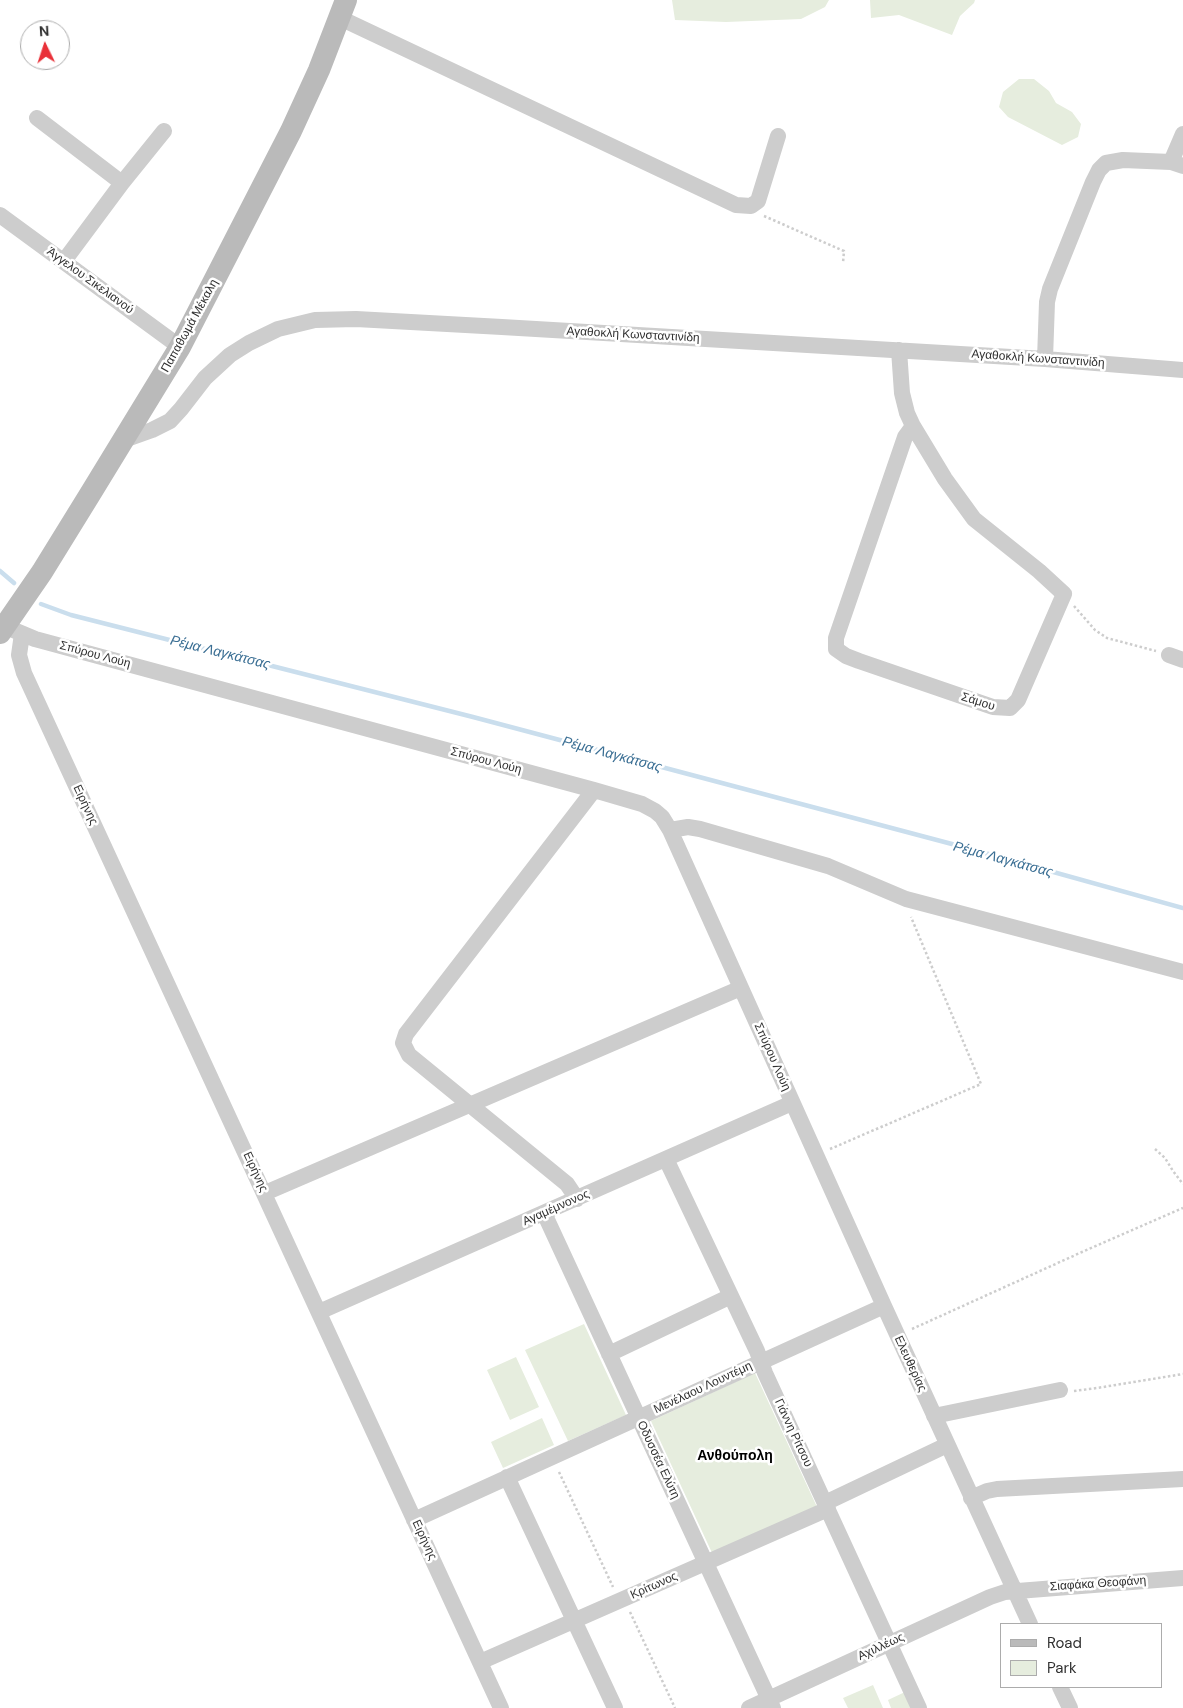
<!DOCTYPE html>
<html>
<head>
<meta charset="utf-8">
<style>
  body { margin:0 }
  #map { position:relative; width:1183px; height:1708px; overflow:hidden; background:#fff; font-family:"DM Sans",sans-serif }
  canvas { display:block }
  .legend { position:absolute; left:1000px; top:1623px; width:162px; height:65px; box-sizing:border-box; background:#fff; border:1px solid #acacac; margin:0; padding:6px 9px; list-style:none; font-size:15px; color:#303030 }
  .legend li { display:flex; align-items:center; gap:10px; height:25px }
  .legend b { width:25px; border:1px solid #acacac }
  .north { position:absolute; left:20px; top:20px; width:50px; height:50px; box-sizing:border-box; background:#fff; border:1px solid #acacac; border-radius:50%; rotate:356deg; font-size:14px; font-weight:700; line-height:20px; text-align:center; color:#303030 }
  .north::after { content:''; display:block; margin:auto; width:18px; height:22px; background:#e93038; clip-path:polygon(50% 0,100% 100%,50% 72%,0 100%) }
</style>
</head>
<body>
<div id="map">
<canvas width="1183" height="1708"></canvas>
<ul class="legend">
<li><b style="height:6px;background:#bababa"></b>Road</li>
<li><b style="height:14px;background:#e6edde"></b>Park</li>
</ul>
<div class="north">N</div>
</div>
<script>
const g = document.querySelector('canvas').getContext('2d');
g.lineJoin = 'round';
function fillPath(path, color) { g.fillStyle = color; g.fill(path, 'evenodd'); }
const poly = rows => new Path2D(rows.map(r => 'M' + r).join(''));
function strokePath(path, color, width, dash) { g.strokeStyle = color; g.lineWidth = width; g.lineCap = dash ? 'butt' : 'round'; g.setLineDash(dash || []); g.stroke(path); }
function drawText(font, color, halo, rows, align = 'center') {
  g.font = font + ' "DM Sans",sans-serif'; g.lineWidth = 5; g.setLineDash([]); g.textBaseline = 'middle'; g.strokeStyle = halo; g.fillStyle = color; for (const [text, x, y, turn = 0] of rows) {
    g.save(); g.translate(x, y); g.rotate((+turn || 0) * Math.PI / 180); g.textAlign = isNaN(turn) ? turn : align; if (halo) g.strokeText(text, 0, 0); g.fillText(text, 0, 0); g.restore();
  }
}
fillPath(poly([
  [672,0,829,0,825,7,801,19,726,22,675,20],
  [870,0,975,0,974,3,960,16,952,35,899,15,871,18],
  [1019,79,1034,79,1049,91,1056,103,1072,112,1081,124,1078,137,1062,145,1008,117,999,107,1003,92],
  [584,1324,626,1415,568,1441,525,1350],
  [516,1357,539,1407,510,1420,487,1370],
  [755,1373,817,1507,713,1555,651,1421],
  [542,1418,554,1445,503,1468,491,1442],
  [873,1685,883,1708,848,1708,843,1698],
  [905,1692,913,1708,891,1708,888,1700]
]), '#e6edde');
strokePath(poly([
  [0,571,14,583],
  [41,604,71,615,473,717,967,848,1183,908]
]), '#cadeed', 4.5);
strokePath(poly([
  [764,216,844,251,843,263],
  [1074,606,1095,630,1107,638,1156,651],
  [830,1149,981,1084,911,917],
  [1155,1149,1165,1158,1173,1171,1183,1184],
  [912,1329,1082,1252,1183,1208],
  [1074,1391,1097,1388,1183,1374],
  [559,1472,613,1587],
  [630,1612,675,1708]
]), '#cdcdcd', 2.5, [2.5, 2.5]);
strokePath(poly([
  [340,18,736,205,751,206,758,201,778,136],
  [37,118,122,183],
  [1171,162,1183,134],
  [0,215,180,347],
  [64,261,122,183,164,131],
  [899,350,902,393,907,413,913,426,905,437,836,638,836,649,846,656,859,661,993,707,1010,708,1018,700,1064,594,1039,571,974,519,945,479,913,426],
  [1045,359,1047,302,1050,289,1093,182,1099,170,1106,163,1123,160,1171,162,1183,166],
  [124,440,152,430,170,421,181,409,205,378,230,355,249,343,278,329,315,320,356,319,502,327,1045,359,1183,370],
  [4,626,35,639,594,790,642,804,655,811,662,817,670,830,884,1306,1030,1624],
  [22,634,19,655,24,673,501,1708],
  [1169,655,1183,660],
  [670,830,688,827,700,829,828,866,906,899,1183,972],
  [666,1159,757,1351,765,1373,919,1708],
  [265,1193,741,988],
  [577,1199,567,1184,409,1055,403,1043,406,1034,594,790],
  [544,1213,773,1708],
  [319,1312,792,1103],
  [609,1354,731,1296],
  [934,1416,1060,1390],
  [507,1477,615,1708],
  [971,1498,987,1491,997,1489,1183,1479],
  [825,1503,947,1445],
  [414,1520,884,1306],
  [480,1662,828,1509],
  [1060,1687,1070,1708],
  [749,1708,990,1597,1005,1592,1183,1578]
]), '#cdcdcd', 16);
strokePath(poly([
  [0,633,42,572,92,491,180,347,291,131,319,70,346,0]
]), '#bababa', 22);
drawText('12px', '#303030', '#fff', [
  ["Άγγελου Σικελιανού",90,281,36],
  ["Παπαθωμά Μέκαλη",190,326,-61],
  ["Αγαθοκλή Κωνσταντινίδη",633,335,3],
  ["Αγαθοκλή Κωνσταντινίδη",1038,359,4],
  ["Σπύρου Λούη",95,655,15],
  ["Σάμου",978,702,18],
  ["Σπύρου Λούη",486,761,15],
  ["Ειρήνης",85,805,65],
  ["Σπύρου Λούη",772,1057,66],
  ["Ειρήνης",255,1172,65],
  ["Αγαμέμνονoς",556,1208,-24],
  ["Ελευθερίας",910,1364,65],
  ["Μενέλαου Λουντέμη",703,1388,-25],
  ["Γιάννη Ρίτσου",793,1433,65],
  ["Οδυσσέα Ελύτη",658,1460,65],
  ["Ειρήνης",424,1540,65],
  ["Σιαφάκα Θεοφάνη",1098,1584,-4],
  ["Κρίτωνος",654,1586,-24],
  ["Αχιλλέως",881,1647,-25]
]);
drawText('italic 14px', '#3b6f94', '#fff', [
  ["Ρέμα Λαγκάτσας",220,653,14],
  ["Ρέμα Λαγκάτσας",612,755,15],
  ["Ρέμα Λαγκάτσας",1003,860,15]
]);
drawText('bold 14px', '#000', '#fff', [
  ["Ανθούπολη",735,1456]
]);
</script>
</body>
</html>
